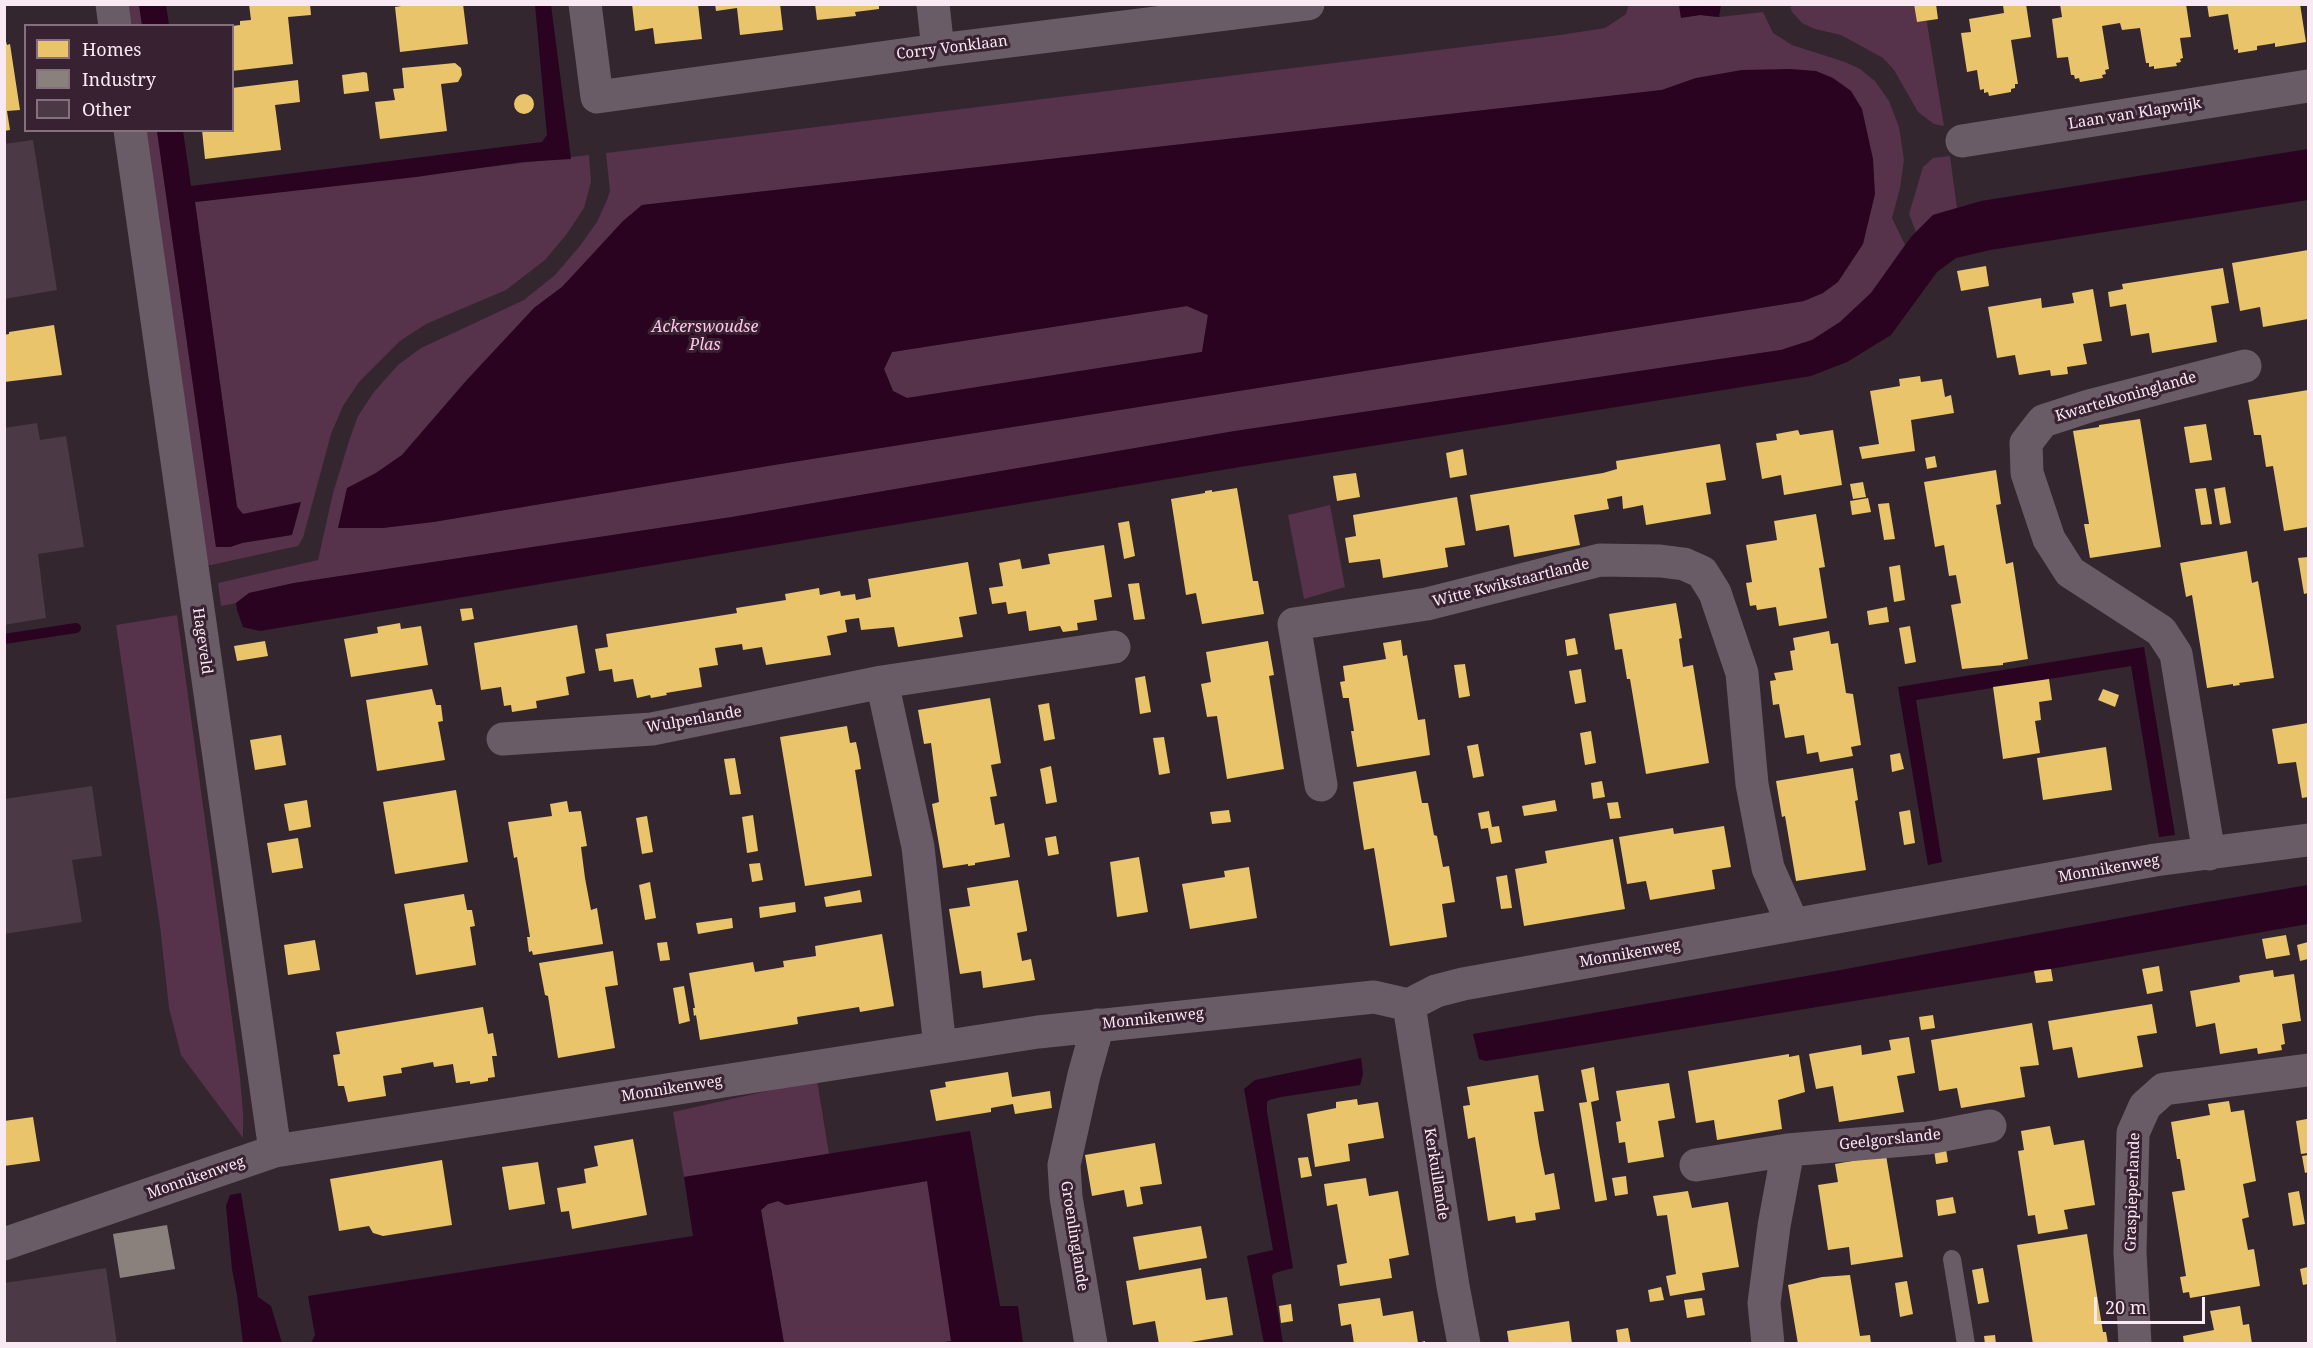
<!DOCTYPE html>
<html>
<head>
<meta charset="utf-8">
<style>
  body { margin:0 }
  #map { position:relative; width:2313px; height:1348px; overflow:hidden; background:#33262f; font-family:"Noto Serif",serif }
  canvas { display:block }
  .frame { position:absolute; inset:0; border:6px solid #f9e9f3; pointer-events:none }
  .legend { position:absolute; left:24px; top:24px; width:210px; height:108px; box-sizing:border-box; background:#382130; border:2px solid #85717e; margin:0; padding:8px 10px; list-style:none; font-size:18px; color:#f9e9f3 }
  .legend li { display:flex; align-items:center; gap:12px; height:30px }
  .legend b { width:30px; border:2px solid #85717e }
  .scale { position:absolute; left:2094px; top:1297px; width:111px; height:27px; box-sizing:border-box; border:3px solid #f9e9f3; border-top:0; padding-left:8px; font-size:18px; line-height:21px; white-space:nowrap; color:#f9e9f3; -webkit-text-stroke:4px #382130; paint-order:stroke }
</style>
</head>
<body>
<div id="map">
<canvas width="2313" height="1348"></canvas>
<div class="frame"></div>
<ul class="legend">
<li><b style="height:16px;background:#e9c46a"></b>Homes</li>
<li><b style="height:16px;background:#8a817c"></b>Industry</li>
<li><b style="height:16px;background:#4b3a46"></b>Other</li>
</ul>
<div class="scale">20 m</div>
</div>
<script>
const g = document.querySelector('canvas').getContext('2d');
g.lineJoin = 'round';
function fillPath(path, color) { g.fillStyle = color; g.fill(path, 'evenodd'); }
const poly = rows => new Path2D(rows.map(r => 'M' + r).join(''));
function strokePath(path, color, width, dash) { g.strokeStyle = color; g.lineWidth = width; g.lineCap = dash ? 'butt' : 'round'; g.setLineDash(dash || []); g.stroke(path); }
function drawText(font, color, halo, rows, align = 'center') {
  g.font = font + ' "Noto Serif",serif'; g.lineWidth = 6; g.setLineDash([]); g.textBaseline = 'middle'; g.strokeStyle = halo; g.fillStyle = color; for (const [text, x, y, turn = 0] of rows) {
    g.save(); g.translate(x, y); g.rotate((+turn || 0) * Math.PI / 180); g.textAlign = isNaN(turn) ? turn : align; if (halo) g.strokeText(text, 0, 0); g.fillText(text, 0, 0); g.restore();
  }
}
fillPath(poly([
  [1629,4,1679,5,1681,17,1700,15,1719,17,1763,12,1773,33,1792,45,1845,62,1860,69,1875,81,1889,101,1899,127,1904,160,1900,188,1892,218,1905,245,1871,293,1840,322,1812,340,1781,350,1235,431,732,517,294,583,249,593,236,603,221,606,218,583,318,560,333,493,350,438,358,416,374,392,398,365,421,348,524,300,555,275,579,247,597,222,607,200,610,191,606,153,1560,35,1605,28,1626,14],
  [1696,78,1804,301,780,464,433,522,382,528,347,489,376,473,402,455,466,381,534,308,562,287,642,205,1662,90],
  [1799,4,1924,5,1944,126,1934,124,1918,112,1894,70,1883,58,1841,35,1815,29,1802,23,1792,12,1790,7],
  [123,5,139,5,142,25,126,25],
  [141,131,157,131,216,547,230,547,242,543,300,503,243,514,237,507,195,202,589,155,591,182,584,208,566,235,545,260,506,290,426,324,400,341,359,382,343,406,331,434,303,538,298,546,211,565,202,564],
  [1950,156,1957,208,1933,215,1916,232,1909,214,1923,167,1933,158],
  [1187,306,1208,315,1202,352,907,398,893,391,884,369,892,352],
  [1330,505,1345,587,1304,599,1288,515],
  [177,615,240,1077,243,1113,243,1138,181,1055,169,1008,160,926,116,625],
  [817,1080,829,1154,684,1177,673,1112],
  [928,1181,952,1341,938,1344,784,1343,761,1210,768,1204,778,1201,786,1205]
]), '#56324b');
fillPath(poly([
  [139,5,166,5,169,25,142,25],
  [535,5,551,5,571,159,522,162,416,177,195,202,237,507,243,514,301,502,292,535,242,543,230,547,216,547,157,131,183,131,191,186,542,142,547,135],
  [1679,5,1679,4,1721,5,1719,17,1700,15,1681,18],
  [1790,69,1816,71,1833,78,1851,91,1862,109,1873,159,1875,194,1863,244,1838,282,1823,293,1804,301,780,464,433,522,382,528,338,528,347,488,376,473,402,455,466,381,534,308,562,287,623,221,642,205,1662,90,1696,78,1742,70],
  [1187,306,1208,315,1202,352,907,398,893,391,884,369,892,352],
  [2308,149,2308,200,1990,250,1956,258,1937,272,1891,335,1847,362,1811,376,1240,467,260,631,243,627,237,610,236,603,249,593,294,583,732,517,1235,431,1781,350,1812,340,1840,322,1871,293,1911,237,1933,215,1981,201],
  [2144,647,2175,835,2159,837,2131,666,1916,700,1942,862,1928,865,1898,687],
  [2308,885,2308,924,2050,969,1486,1061,1479,1059,1473,1034,1835,971,2190,905],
  [1361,1058,1363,1074,1360,1085,1281,1097,1269,1100,1267,1102,1267,1112,1293,1268,1278,1272,1273,1274,1272,1277,1283,1343,1264,1343,1247,1256,1273,1250,1244,1089,1255,1080],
  [970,1131,1000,1306,1018,1306,1023,1343,938,1343,951,1341,927,1181,786,1205,778,1201,768,1204,761,1210,784,1343,311,1343,315,1335,308,1296,693,1236,684,1177],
  [241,1193,258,1297,271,1306,282,1343,243,1343,237,1295,232,1269,226,1206,230,1195]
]), '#290320');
fillPath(poly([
  [249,4,310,4,311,15,288,17,293,64,232,71,232,26,240,25,240,21,251,20],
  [414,4,463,4,468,44,400,52,395,7],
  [632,4,698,4,702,39,655,44,653,28,635,31],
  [715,4,780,4,783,30,740,35,737,8,716,11],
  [815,4,879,4,879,9,855,12,856,16,817,20],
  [1914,4,1936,4,1938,19,1917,22],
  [2026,4,2031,37,2011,40,2018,84,2015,84,2015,88,2011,89,2011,92,1989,96,1988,92,1984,93,1984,89,1980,90,1977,70,1967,72,1961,33,1971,32,1969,19,2004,13,2003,5],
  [2060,4,2186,4,2191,37,2180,38,2183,58,2180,59,2181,62,2176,63,2177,66,2154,69,2154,66,2149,67,2149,63,2146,63,2140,28,2122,30,2120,23,2102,26,2109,69,2105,70,2106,74,2102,75,2103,78,2080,82,2079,78,2075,79,2074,75,2071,75,2068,57,2057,58,2052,19,2062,17],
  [2207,4,2300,4,2306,42,2275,47,2275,43,2270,44,2257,46,2257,50,2238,53,2238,49,2234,50,2228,14,2209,17],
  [4,34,7,45,10,44,20,110,7,111,10,130,4,131],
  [455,63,461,68,462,75,458,82,441,84,447,131,380,139,375,102,395,100,393,89,404,88,402,68],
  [364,72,367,73,369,91,344,94,342,75],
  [298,80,300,102,275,105,281,150,205,159,202,130,232,130,232,88],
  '514 104a10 10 0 1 1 20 0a10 10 0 1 1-20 0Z',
  [2308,250,2308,319,2263,327,2260,307,2240,311,2232,263],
  [1986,266,1989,286,1961,291,1957,271],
  [2223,268,2229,303,2211,306,2217,342,2152,353,2149,333,2131,336,2126,304,2110,307,2108,292,2123,289,2122,284],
  [2093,289,2102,341,2083,344,2087,364,2067,367,2068,374,2051,376,2050,370,2019,375,2015,355,1997,358,1988,307,2041,298,2042,308,2074,303,2072,293],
  [54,325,62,375,4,382,4,335,9,334,9,332],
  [1920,376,1921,382,1942,379,1945,397,1951,395,1954,413,1911,420,1915,451,1862,459,1859,447,1879,444,1870,391,1900,386,1899,379],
  [2308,390,2308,527,2284,531,2273,466,2266,467,2261,435,2254,435,2248,400],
  [2140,419,2161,547,2090,558,2084,524,2089,524,2073,431,2099,427,2099,425],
  [2206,424,2212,460,2190,463,2184,427],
  [1798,430,1800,435,1833,430,1842,485,1784,495,1781,475,1762,479,1756,443,1777,440,1776,434],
  [1720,444,1726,480,1706,483,1711,514,1646,525,1643,505,1623,509,1622,496,1607,499,1609,509,1574,515,1580,545,1514,557,1509,525,1476,531,1470,495,1603,473,1617,469,1616,461],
  [1463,449,1467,475,1450,478,1446,453],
  [1935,456,1937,467,1927,469,1925,458],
  [1996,470,2001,504,1996,505,2006,564,2013,562,2028,659,2003,663,2003,665,1962,669,1951,605,1961,603,1956,575,1949,576,1944,545,1935,547,1924,482],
  [1356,473,1360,497,1337,501,1333,476],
  [1863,482,1866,497,1853,499,1850,484],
  [2225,487,2231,523,2220,525,2214,489],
  [1237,488,1253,581,1258,581,1264,614,1202,624,1196,593,1186,595,1171,499,1205,493,1205,491,1212,490,1212,492],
  [2206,488,2212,524,2201,525,2195,489],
  [1457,497,1465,545,1445,548,1448,567,1383,578,1380,559,1349,563,1345,538,1356,536,1353,515],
  [1868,498,1871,512,1852,515,1850,501],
  [1889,503,1895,539,1884,540,1878,504],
  [1816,514,1825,567,1819,568,1827,618,1779,626,1776,607,1757,610,1756,605,1750,606,1746,583,1752,582,1746,545,1777,540,1774,521],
  [1129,521,1135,556,1124,559,1118,523],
  [1104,545,1112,597,1094,600,1097,620,1077,623,1078,630,1063,632,1060,626,1029,631,1026,611,1008,614,1006,602,992,604,989,588,1003,586,999,563,1020,559,1022,569,1050,564,1048,554],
  [2247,551,2252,583,2258,581,2274,678,2239,683,2240,685,2233,686,2233,684,2207,688,2192,595,2186,597,2180,563],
  [2308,557,2308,593,2304,594,2298,558],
  [968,562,977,614,959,617,963,637,898,647,894,627,861,630,859,618,845,620,847,632,827,636,831,655,766,665,762,647,743,650,742,644,715,648,718,665,699,668,702,687,666,693,667,695,651,698,650,695,637,698,633,679,614,682,612,669,599,671,595,649,608,647,606,634,737,613,736,608,786,600,785,594,819,588,820,595,840,591,841,596,855,594,856,600,871,597,868,579],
  [1900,565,1905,600,1894,602,1889,567],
  [1139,583,1145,619,1134,620,1128,584],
  [1676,603,1682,638,1679,639,1683,667,1693,665,1709,763,1646,774,1630,679,1627,679,1622,649,1615,650,1609,614],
  [1887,607,1889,622,1869,625,1867,611],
  [472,608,474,619,462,621,460,609],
  [400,623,401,629,421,626,428,665,351,677,344,639,378,633,377,627],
  [577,625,585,673,566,677,569,695,536,701,537,708,512,712,511,705,504,706,501,687,481,690,474,643],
  [1910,626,1916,662,1905,664,1899,628],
  [1829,631,1831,644,1838,643,1846,693,1853,694,1861,745,1851,747,1853,756,1820,762,1818,752,1807,754,1804,735,1785,738,1779,704,1773,705,1770,681,1776,680,1774,673,1793,670,1790,651,1795,650,1793,638],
  [1575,638,1578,654,1567,656,1565,640],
  [1401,640,1403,656,1407,655,1418,720,1425,719,1430,755,1357,767,1351,731,1354,731,1349,700,1349,698,1343,698,1340,682,1345,681,1343,666,1386,659,1383,643],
  [265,641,268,656,237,661,234,646],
  [1268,641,1274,675,1269,676,1284,769,1227,779,1217,716,1207,717,1201,684,1211,682,1206,652],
  [1465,664,1470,696,1459,698,1454,665],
  [1581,669,1586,702,1575,704,1569,671],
  [1145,676,1151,712,1140,714,1135,678],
  [2049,679,2052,700,2039,702,2041,720,2035,721,2040,753,2003,759,1993,687],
  [432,689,436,705,441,705,443,721,438,722,445,760,377,771,366,700],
  [2103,689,2119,695,2115,707,2098,700],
  [990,698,1001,763,991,765,997,796,990,797,995,825,1004,823,1010,857,975,863,975,865,968,866,968,864,943,868,932,804,939,802,931,743,924,744,918,710],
  [1049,703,1055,739,1044,741,1038,705],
  [2308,723,2308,797,2302,798,2296,762,2278,764,2272,729],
  [847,726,850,743,856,742,859,756,861,769,855,770,872,876,805,886,780,737],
  [1591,731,1596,763,1585,765,1580,733],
  [281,735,286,765,255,770,250,740],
  [1164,737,1170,773,1159,775,1153,738],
  [1478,744,1484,776,1473,778,1467,746],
  [2106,747,2112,790,2043,800,2037,758],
  [1900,753,1904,769,1892,772,1890,755],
  [735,758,741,794,730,795,724,759],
  [1051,766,1057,802,1046,804,1040,769],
  [1853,768,1858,800,1855,801,1866,870,1796,881,1785,816,1782,817,1776,781],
  [1416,771,1422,803,1428,803,1434,835,1437,836,1443,867,1449,866,1455,902,1442,904,1447,937,1390,946,1374,848,1364,850,1353,782],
  [1602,781,1605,797,1593,799,1591,783],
  [456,790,468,862,395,874,383,802],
  [307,800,311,827,289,831,284,804],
  [1555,800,1557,811,1524,816,1522,806],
  [567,801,569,812,581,811,587,846,581,847,585,878,591,910,597,908,603,944,533,955,532,951,529,952,527,937,530,937,517,857,514,858,508,822,552,816,550,804],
  [1618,802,1621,818,1610,819,1607,803],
  [1229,810,1231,822,1212,824,1210,812],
  [1910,810,1915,843,1904,845,1899,812],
  [1489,811,1492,827,1499,826,1502,842,1491,844,1488,828,1481,829,1478,813],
  [753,815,758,851,747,853,742,817],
  [647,816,653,852,642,854,636,818],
  [1724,826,1731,867,1712,870,1715,889,1650,900,1646,881,1627,884,1619,837,1673,828,1674,834],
  [1056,836,1059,854,1048,856,1045,838],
  [298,838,303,868,272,873,267,843],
  [1613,839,1625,909,1524,926,1515,869,1547,863,1545,851],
  [1139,857,1148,912,1117,917,1110,862],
  [760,863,763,880,752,882,749,864],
  [1249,867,1257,918,1190,929,1182,884,1225,877,1224,871],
  [1507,875,1512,908,1501,909,1496,877],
  [1018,880,1027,929,1027,931,1017,933,1022,961,1031,959,1035,980,983,988,981,971,960,974,949,909,970,906,967,888],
  [650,882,656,918,645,920,639,885],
  [860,890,862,902,826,907,824,897],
  [464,894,467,910,472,910,475,926,470,927,476,965,416,975,404,904],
  [795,902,796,912,760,918,759,907],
  [732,918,733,928,698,934,696,923],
  [882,934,894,1006,860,1012,859,1007,797,1017,798,1024,700,1040,696,1015,694,1016,693,1008,695,1008,689,973,753,962,755,972,784,967,783,961,816,956,815,946],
  [2286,935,2290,955,2266,959,2262,939],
  [315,940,320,970,288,975,284,945],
  [667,942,670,960,660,961,657,943],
  [2308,942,2308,959,2300,961,2297,945],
  [613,951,618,985,605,987,615,1048,558,1058,548,996,545,995,539,963],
  [2159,966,2163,991,2147,994,2142,969],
  [2051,969,2053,981,2036,983,2034,971],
  [2273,970,2274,977,2294,974,2301,1021,2282,1024,2285,1044,2281,1045,2282,1050,2258,1054,2257,1048,2220,1054,2215,1023,2196,1027,2190,991,2240,982,2239,976,2241,975],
  [684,986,690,1021,679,1024,673,988],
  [2152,1004,2157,1033,2137,1036,2143,1067,2078,1078,2072,1047,2053,1050,2048,1021],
  [483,1007,488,1034,493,1033,497,1056,492,1056,495,1077,488,1078,488,1081,470,1084,470,1081,456,1083,453,1064,434,1067,433,1062,401,1068,402,1073,383,1076,386,1096,348,1102,344,1086,338,1086,333,1055,340,1054,336,1032],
  [1933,1015,1935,1028,1921,1030,1919,1017],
  [2032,1023,2039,1065,2020,1067,2025,1097,1961,1108,1957,1088,1939,1091,1931,1040],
  [1909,1037,1915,1073,1897,1076,1904,1112,1839,1122,1833,1086,1816,1089,1809,1054,1861,1045,1862,1055,1891,1050,1889,1040],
  [1789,1054,1789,1057,1799,1055,1805,1092,1778,1100,1782,1129,1717,1140,1714,1120,1696,1123,1688,1071],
  [1594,1067,1599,1100,1591,1102,1607,1200,1595,1202,1579,1103,1587,1102,1581,1070],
  [1008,1072,1012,1097,1050,1091,1052,1108,1015,1114,1013,1104,991,1108,991,1112,936,1121,930,1090,946,1087,945,1082],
  [1538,1075,1544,1111,1534,1112,1539,1144,1545,1175,1554,1173,1560,1209,1535,1213,1536,1220,1516,1223,1515,1216,1488,1221,1475,1137,1468,1139,1463,1106,1470,1105,1467,1087],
  [1669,1083,1675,1118,1658,1121,1664,1157,1628,1163,1625,1142,1619,1143,1616,1122,1621,1121,1616,1091],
  [1357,1099,1358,1105,1378,1102,1384,1138,1348,1144,1350,1161,1315,1167,1307,1114,1336,1108,1336,1102],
  [2229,1101,2231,1112,2244,1110,2250,1146,2256,1181,2243,1184,2249,1217,2242,1219,2248,1250,2254,1249,2260,1286,2190,1298,2189,1292,2183,1293,2180,1277,2186,1276,2172,1192,2185,1190,2180,1159,2177,1159,2171,1122,2210,1115,2208,1104],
  [33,1117,40,1161,4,1166,4,1121],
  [2307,1119,2308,1153,2301,1154,2296,1121],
  [2050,1126,2054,1145,2084,1140,2095,1205,2064,1210,2068,1229,2038,1234,2035,1215,2028,1216,2018,1151,2024,1150,2021,1131],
  [633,1139,647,1215,572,1229,569,1211,561,1212,557,1188,586,1183,584,1169,598,1166,594,1146],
  [1155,1143,1162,1184,1140,1187,1143,1204,1127,1207,1124,1190,1092,1196,1085,1155],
  [1946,1149,1948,1162,1936,1164,1934,1150],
  [1886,1155,1903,1257,1851,1265,1849,1247,1828,1250,1818,1185,1838,1182,1835,1164],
  [2308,1155,2308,1172,2305,1173,2302,1156],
  [1308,1157,1312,1176,1301,1178,1298,1158],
  [442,1160,452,1225,383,1236,373,1233,369,1226,339,1231,330,1179],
  [538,1162,545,1204,509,1210,502,1167],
  [1626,1176,1628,1194,1615,1196,1612,1178],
  [1366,1178,1369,1196,1398,1191,1409,1255,1389,1259,1392,1278,1340,1286,1337,1265,1347,1263,1342,1234,1337,1204,1327,1206,1324,1184],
  [1688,1191,1692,1208,1728,1202,1739,1267,1702,1273,1705,1290,1670,1296,1666,1276,1676,1274,1667,1215,1657,1216,1653,1196],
  [2299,1191,2305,1224,2293,1226,2288,1193],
  [1953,1197,1956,1213,1938,1216,1936,1200],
  [1201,1226,1207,1258,1139,1270,1133,1237],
  [2087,1234,2103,1332,2106,1332,2108,1344,2033,1344,2017,1245],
  [2308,1267,2308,1284,2303,1285,2300,1269],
  [1201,1268,1206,1300,1227,1297,1233,1335,1179,1344,1159,1344,1155,1321,1133,1325,1126,1281],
  [1983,1268,1989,1302,1978,1304,1972,1270],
  [1850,1275,1860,1336,1870,1335,1871,1344,1798,1344,1788,1285,1822,1277],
  [1907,1281,1913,1314,1900,1317,1895,1283],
  [1661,1287,1664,1300,1650,1302,1648,1290],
  [1380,1298,1383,1316,1413,1311,1418,1343,1425,1341,1425,1344,1354,1344,1351,1324,1341,1326,1338,1304],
  [1702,1298,1705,1315,1687,1318,1684,1300],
  [1291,1304,1293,1321,1281,1323,1279,1306],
  [2240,1306,2243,1325,2249,1324,2252,1344,2184,1344,2183,1336,2214,1330,2210,1311],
  [1569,1321,1572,1344,1509,1344,1507,1331],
  [1628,1328,1631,1344,1618,1344,1616,1330],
  [1995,1335,1996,1344,1985,1344,1984,1336]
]), '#e9c46a');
fillPath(poly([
  [167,1225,175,1269,120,1278,113,1234]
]), '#8a817c');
strokePath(poly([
  [4,639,76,628]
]), '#290320', 10);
fillPath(poly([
  [33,140,57,290,4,299,4,144],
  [37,423,40,440,66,436,84,547,38,554,46,618,4,625,4,428],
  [92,786,102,856,72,860,82,922,4,934,4,799],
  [106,1268,117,1344,4,1344,4,1283]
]), '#4b3a46');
strokePath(poly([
  [1952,1259,1966,1344]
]), '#6a5c66', 18);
strokePath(poly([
  [112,4,115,26],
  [585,4,597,97,938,50,1308,4],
  [933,4,938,50],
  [130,130,275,1151],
  [1962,141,2308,86],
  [882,682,918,847,940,1047],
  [503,739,652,729,882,682,1114,647],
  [1321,785,1294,624,1427,604,1600,560,1660,561,1684,564,1702,572,1715,593,1742,673,1752,784,1768,868,1793,925],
  [2209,854,2176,654,2161,631,2070,572,2049,539,2027,473,2026,443,2043,421,2089,406,2245,366],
  [1409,1005,1453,1286,1464,1344],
  [1696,1165,1788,1150,1928,1138,1990,1126],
  [4,1244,275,1151,1038,1032,1374,997,1409,1005,1436,991,1463,984,2155,860,2308,840],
  [1091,1344,1066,1197,1064,1165,1084,1075,1098,1025],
  [1768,1344,1764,1303,1774,1226,1788,1150],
  [2135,1344,2130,1252,2133,1133,2145,1106,2164,1089,2308,1070]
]), '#6a5c66', 33);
drawText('15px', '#f9e9f3', '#382130', [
  ["Corry Vonklaan",952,48,-7],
  ["Laan van Klapwijk",2135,114,-9],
  ["Kwartelkoninglande",2126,397,-16],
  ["Witte Kwikstaartlande",1511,583,-14],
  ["Hageveld",202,641,82],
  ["Wulpenlande",694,720,-10],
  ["Monnikenweg",2109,869,-10],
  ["Monnikenweg",1630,954,-10],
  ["Monnikenweg",1153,1019,-6],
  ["Monnikenweg",672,1089,-9],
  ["Geelgorslande",1890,1140,-6],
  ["Kerkuillande",1436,1174,81],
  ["Monnikenweg",196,1178,-19],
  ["Graspieperlande",2133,1192,-88],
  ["Groenlinglande",1074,1236,81]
]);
drawText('italic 16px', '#ffc6eb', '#382130', [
  ["Ackerswoudse",705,327],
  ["Plas",705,345]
]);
</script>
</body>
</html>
